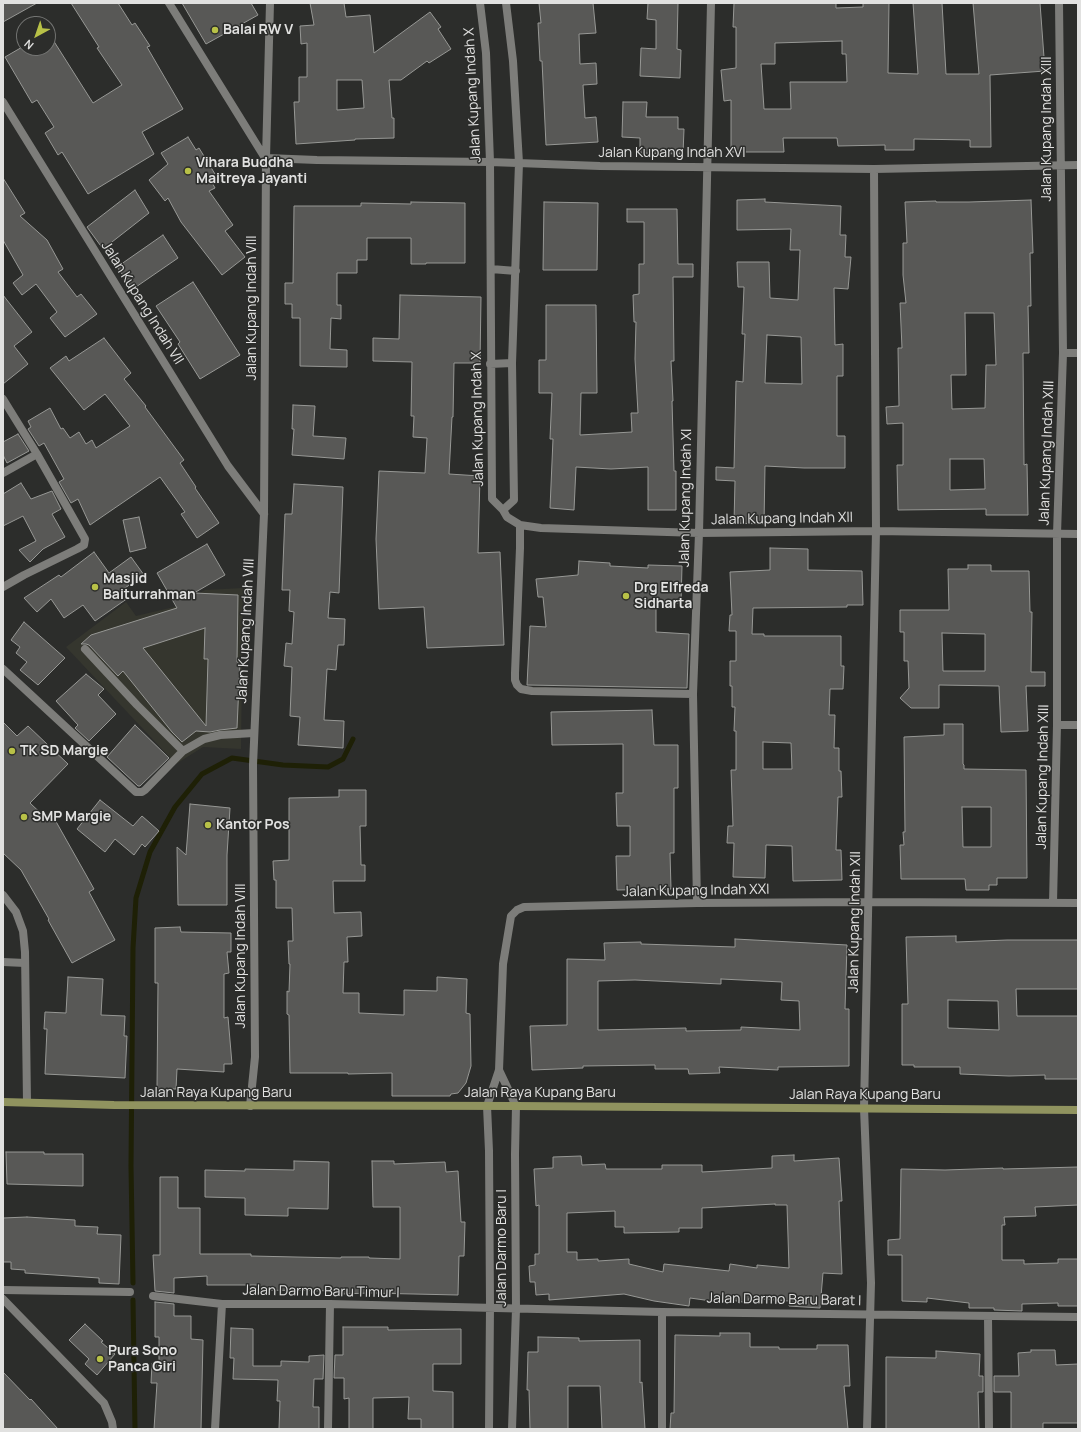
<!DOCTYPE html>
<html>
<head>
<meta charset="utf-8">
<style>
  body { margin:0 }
  #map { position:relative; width:1081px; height:1432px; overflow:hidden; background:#2c2d2b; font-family:Manrope,sans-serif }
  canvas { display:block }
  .frame { position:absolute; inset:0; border:4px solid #e1e1e0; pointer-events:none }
  .north { position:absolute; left:16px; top:16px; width:40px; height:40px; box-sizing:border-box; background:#2c2d2b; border:1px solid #747573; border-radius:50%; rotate:220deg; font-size:11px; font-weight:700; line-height:16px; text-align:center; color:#e1e1e0 }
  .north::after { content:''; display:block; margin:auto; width:14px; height:18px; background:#b8c147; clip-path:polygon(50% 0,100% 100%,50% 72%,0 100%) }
</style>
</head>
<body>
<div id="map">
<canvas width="1081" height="1432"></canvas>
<div class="frame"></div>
<div class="north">N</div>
</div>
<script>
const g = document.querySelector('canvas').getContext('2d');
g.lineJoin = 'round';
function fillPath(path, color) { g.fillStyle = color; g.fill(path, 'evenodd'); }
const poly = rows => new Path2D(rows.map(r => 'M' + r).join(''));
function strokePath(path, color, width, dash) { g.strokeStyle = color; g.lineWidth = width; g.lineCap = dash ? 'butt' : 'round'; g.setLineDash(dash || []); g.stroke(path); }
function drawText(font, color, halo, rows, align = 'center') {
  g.font = font + ' Manrope,sans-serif'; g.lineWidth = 3; g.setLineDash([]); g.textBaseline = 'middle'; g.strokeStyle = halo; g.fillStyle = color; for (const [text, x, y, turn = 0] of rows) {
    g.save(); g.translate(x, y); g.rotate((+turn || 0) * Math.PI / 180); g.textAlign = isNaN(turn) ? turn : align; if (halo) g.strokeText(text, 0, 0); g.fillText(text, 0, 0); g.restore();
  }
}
fillPath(poly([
  [243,588,241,749,203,747,176,764,66,647,126,602,136,616,174,607,205,590]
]), '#35362e');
strokePath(poly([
  [133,1283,131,1166,133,948,136,898,150,852,175,807,202,774,232,758,283,765,328,767,343,759,353,739],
  [133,1300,135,1429]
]), '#1e2006', 5);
const building = poly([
  [3,3,37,3,3,22,3,3],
  [71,3,118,3,132,25,135,23,150,46,147,47,183,109,142,132,154,154,88,194,62,152,58,155,45,133,54,127,37,100,32,103,5,57,24,46,24,48,48,48,48,32,93,103,122,85,97,48,99,47,71,3],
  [182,3,251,3,258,15,206,44,182,3],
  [310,3,344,3,346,17,370,15,374,53,430,12,441,27,438,29,451,49,429,63,427,61,401,80,389,80,392,118,394,118,394,138,355,139,355,140,296,144,294,102,299,102,299,77,307,77,307,43,301,44,300,26,314,25,310,3],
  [337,80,362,80,364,108,337,110,337,80],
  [539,3,593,3,596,33,579,34,580,64,596,63,597,84,583,85,585,118,596,117,598,142,546,145,542,61,540,61,538,23,541,23,539,3],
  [648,3,678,3,677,49,681,50,680,78,640,76,641,48,656,49,656,20,647,19,648,3],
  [734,3,836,3,836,8,863,7,863,3,889,3,888,73,918,74,913,3,942,3,946,74,979,74,973,3,1040,3,1045,71,990,75,991,147,970,147,970,140,914,139,914,150,885,150,885,145,838,146,837,138,783,138,784,152,731,152,731,100,724,101,721,70,736,68,736,27,733,27,734,3],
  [842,41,842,54,846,54,847,82,790,82,791,109,764,109,761,64,775,64,775,43,842,41],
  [623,102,647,102,646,117,678,117,678,129,684,129,683,154,640,153,640,138,622,137,623,102],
  [188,137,196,150,199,148,215,174,209,177,215,188,209,191,233,225,225,231,245,257,222,275,181,222,168,198,165,201,149,180,168,164,161,153,188,137],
  [3,178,25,213,20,216,47,240,63,269,58,272,77,297,81,294,97,314,65,337,50,318,57,312,36,284,22,295,13,283,23,275,3,240,3,178],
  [135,190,149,213,103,249,87,227,135,190],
  [765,199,765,202,841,206,840,235,846,235,845,257,851,257,848,289,834,288,835,345,843,344,843,376,837,376,837,436,845,436,845,468,804,468,765,466,764,524,734,523,735,481,716,480,716,467,734,468,736,381,743,382,745,334,742,334,744,287,738,287,737,262,769,262,770,298,798,300,800,250,790,250,791,229,737,230,737,200,765,199],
  [767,335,801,337,802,384,765,383,767,335],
  [1031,200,1033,253,1030,253,1031,306,1028,306,1029,353,1023,353,1024,465,1027,464,1028,515,986,515,986,509,898,510,897,465,903,465,903,423,887,424,886,407,899,406,898,348,902,348,900,303,906,303,903,275,903,243,907,243,905,202,936,201,936,202,969,202,1031,200],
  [965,313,994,313,996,365,986,365,985,408,952,409,951,375,966,375,965,313],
  [950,459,984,459,985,489,950,490,950,459],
  [411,202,465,203,465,263,426,263,426,264,411,264,411,238,367,238,367,260,357,260,357,273,337,273,337,305,341,305,341,319,331,318,330,349,347,350,347,367,300,366,300,318,292,318,292,304,285,304,285,283,293,283,294,206,361,206,361,203,411,204,411,202],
  [544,202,598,203,597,270,543,270,544,202],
  [627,209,677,209,678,264,693,264,693,277,673,277,674,361,671,361,673,401,672,401,674,471,676,471,676,510,648,510,648,467,611,469,576,467,574,510,550,508,553,439,550,439,552,393,539,393,539,360,546,360,546,305,596,305,597,393,581,393,580,435,632,432,631,413,638,413,635,359,636,322,634,322,633,295,639,294,639,264,644,264,644,222,627,222,627,209],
  [163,235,178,258,133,289,117,267,163,235],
  [193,282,240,355,200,379,178,344,180,342,156,306,193,282],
  [3,295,32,332,14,346,28,364,3,384,3,295],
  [400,295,481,297,480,363,454,363,453,417,452,417,449,474,480,476,478,553,500,552,504,645,427,648,424,607,379,609,376,539,379,471,425,473,427,438,413,437,414,416,411,416,412,362,373,361,373,338,399,339,400,295],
  [104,338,131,373,124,379,146,406,145,407,184,460,180,463,196,487,195,488,219,523,197,538,181,514,185,512,160,477,90,525,78,499,71,503,59,482,64,479,44,443,39,446,28,429,31,427,28,421,50,408,61,429,63,428,70,438,79,432,86,444,92,440,96,448,130,426,105,394,84,410,50,368,66,356,69,361,104,338],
  [293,405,315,406,313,436,346,438,344,459,292,455,294,429,292,429,293,405],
  [18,434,29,451,7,463,3,455,3,442,18,434],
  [21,483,31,499,52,491,61,509,52,514,65,537,43,549,30,562,19,550,36,541,23,516,3,526,3,494,21,483],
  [294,484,343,487,339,593,330,592,328,618,345,619,344,645,338,645,336,670,327,669,324,720,344,721,343,748,298,745,300,717,290,716,292,667,284,666,286,643,292,644,294,612,289,611,290,590,282,590,285,514,292,514,294,484],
  [139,517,146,548,130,552,123,520,139,517],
  [207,544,225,575,194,593,238,595,237,662,240,662,237,728,220,730,210,732,196,731,182,742,172,732,123,671,118,676,89,645,86,644,81,644,91,635,177,608,157,573,207,544],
  [205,628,204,659,208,659,206,726,143,648,205,628],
  [770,548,808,549,808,570,862,571,863,605,847,605,847,607,753,608,752,634,764,634,764,636,841,636,841,666,844,666,843,689,830,689,829,715,835,715,834,748,839,748,839,771,841,771,842,797,838,797,836,850,841,850,842,880,793,881,792,846,766,845,765,878,733,877,734,843,727,843,728,826,733,826,731,770,736,770,736,731,734,731,735,707,732,707,732,686,730,686,730,661,736,661,736,631,729,631,730,615,732,615,730,572,770,570,770,548],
  [763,742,791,743,792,769,763,769,763,742],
  [94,552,109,573,131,557,144,575,122,590,128,598,95,621,83,605,64,618,51,599,37,612,24,598,59,575,61,577,94,552],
  [579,561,610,563,610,566,648,568,648,565,682,566,681,603,656,602,656,632,689,634,687,688,527,685,530,626,546,627,543,597,538,597,536,579,578,575,579,561],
  [968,565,991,565,991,571,1029,571,1030,612,1032,612,1031,672,1045,672,1045,686,1026,686,1028,731,1001,732,999,686,939,685,939,708,911,708,900,698,909,688,908,661,904,661,904,632,900,632,900,610,949,610,948,569,968,569,968,565],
  [942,633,985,634,985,671,943,671,942,633],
  [24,622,65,658,38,685,20,670,27,662,16,653,20,647,11,640,24,622],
  [86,674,104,689,98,695,116,714,89,741,75,728,78,725,56,701,86,674],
  [652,710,654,745,678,745,678,788,674,788,674,853,670,853,671,889,617,890,616,856,630,856,630,826,617,826,616,793,623,793,623,744,552,745,551,712,652,710],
  [3,722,17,736,28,726,68,764,30,803,50,822,54,818,94,889,89,892,115,940,72,963,48,920,49,919,21,870,3,853,3,722],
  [944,724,963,724,963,764,964,765,964,769,1026,770,1027,878,997,878,997,885,989,885,989,890,966,890,965,879,901,879,900,845,904,845,903,832,905,832,904,737,944,735,944,724],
  [962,807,991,807,991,847,963,847,962,807],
  [135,725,169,758,140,786,138,786,107,757,135,725],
  [339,790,366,790,366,826,360,826,361,865,365,865,365,881,333,881,334,913,361,912,362,936,347,937,348,962,344,962,343,993,359,993,359,1013,404,1015,404,990,437,991,437,977,467,979,466,1013,470,1014,471,1066,466,1083,458,1093,451,1094,450,1096,392,1096,392,1073,348,1074,348,1073,290,1073,289,1015,287,1014,287,991,289,992,290,964,289,964,288,941,293,941,292,908,276,908,276,880,274,880,273,861,289,860,289,798,339,797,339,790],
  [100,800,133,826,142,816,159,831,145,847,142,844,134,855,115,839,105,852,77,829,100,800],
  [190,804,230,808,227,855,227,905,178,905,177,847,186,855,190,804],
  [180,927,181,932,231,933,231,952,227,952,229,973,224,974,224,1018,228,1017,232,1064,224,1064,224,1072,177,1069,176,1089,157,1089,158,983,155,983,155,928,180,927],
  [956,936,956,942,1007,940,1078,940,1078,989,1016,989,1017,1016,1078,1016,1078,1079,1045,1079,1045,1075,1009,1076,960,1074,960,1067,914,1067,914,1065,902,1065,902,1004,908,1004,906,937,956,936],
  [948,1000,998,1001,999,1030,948,1028,948,1000],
  [735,939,847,945,845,1009,849,1009,849,1066,778,1067,778,1070,719,1067,720,1073,689,1074,688,1069,655,1069,655,1065,583,1066,583,1068,532,1070,530,1026,567,1025,567,959,605,960,604,943,641,942,641,944,735,947,735,939],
  [721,979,782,982,781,1000,799,1001,800,1030,741,1027,741,1030,686,1031,686,1028,598,1030,598,981,635,980,721,984,721,979],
  [68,977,103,979,101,1015,125,1016,124,1036,127,1036,125,1078,45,1074,47,1029,44,1029,45,1012,66,1013,68,977],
  [6,1152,44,1152,44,1154,83,1154,83,1186,7,1184,6,1152],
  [794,1155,794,1161,839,1158,842,1201,839,1201,842,1274,823,1273,820,1308,789,1306,789,1301,749,1298,748,1303,720,1298,719,1302,690,1298,689,1306,654,1301,624,1294,549,1300,549,1294,536,1295,535,1282,530,1282,529,1266,535,1265,535,1254,539,1254,539,1205,536,1206,534,1169,553,1168,553,1157,581,1156,582,1165,605,1164,606,1169,662,1169,662,1165,702,1165,702,1172,772,1168,772,1156,794,1155],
  [775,1204,775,1205,787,1205,789,1268,757,1265,757,1268,730,1264,729,1271,664,1264,663,1272,629,1264,629,1259,598,1261,598,1259,577,1260,577,1252,567,1252,567,1213,615,1211,615,1227,624,1227,624,1233,679,1232,679,1228,702,1228,702,1208,775,1204],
  [294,1161,329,1162,328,1209,288,1208,288,1216,245,1215,245,1198,205,1197,205,1170,245,1171,245,1169,294,1170,294,1161],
  [372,1161,394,1161,394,1164,445,1162,446,1172,458,1171,461,1222,465,1222,464,1256,459,1256,458,1295,369,1293,342,1294,342,1291,258,1290,258,1285,207,1285,207,1276,174,1278,174,1293,155,1291,153,1255,160,1255,160,1177,178,1177,178,1208,200,1208,200,1254,251,1254,251,1256,341,1258,341,1257,369,1257,369,1258,400,1259,400,1207,373,1207,372,1161],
  [1078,1167,1078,1205,1035,1207,1036,1216,1004,1217,1005,1225,1002,1225,1002,1260,1024,1260,1024,1264,1058,1263,1058,1259,1078,1259,1078,1306,1058,1306,1058,1303,1022,1304,1022,1311,994,1310,994,1308,969,1308,969,1303,927,1298,927,1302,902,1301,902,1255,888,1255,888,1240,900,1239,901,1169,945,1170,1003,1168,1003,1169,1078,1167],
  [27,1217,75,1220,75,1226,98,1227,97,1234,121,1235,119,1284,99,1283,99,1278,25,1273,25,1270,11,1269,11,1262,3,1262,3,1218,27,1217],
  [155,1302,174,1304,174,1316,191,1316,191,1339,203,1340,201,1429,154,1429,157,1383,151,1383,152,1363,159,1364,159,1337,155,1337,155,1302],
  [85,1324,103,1341,101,1342,115,1354,97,1375,85,1364,89,1359,69,1340,85,1324],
  [343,1327,388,1327,388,1330,461,1329,461,1364,433,1364,433,1391,453,1392,453,1429,421,1429,421,1419,408,1419,409,1397,373,1398,373,1429,349,1429,349,1398,344,1399,344,1378,334,1378,335,1355,343,1355,343,1327],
  [231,1328,253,1329,253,1366,281,1366,281,1361,309,1362,309,1356,324,1355,323,1379,314,1379,313,1407,319,1407,319,1429,279,1429,280,1401,277,1401,278,1380,233,1379,234,1358,230,1358,231,1328],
  [720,1333,750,1333,750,1347,779,1347,779,1349,817,1349,817,1345,848,1345,850,1386,844,1386,848,1429,670,1429,671,1413,674,1413,675,1335,720,1336,720,1333],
  [538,1337,579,1338,579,1341,640,1340,640,1383,642,1382,645,1429,602,1429,600,1386,568,1386,568,1429,530,1429,529,1390,527,1390,528,1352,538,1352,538,1337],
  [1031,1350,1055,1350,1056,1365,1078,1364,1078,1423,1043,1423,1043,1429,1011,1429,1011,1392,994,1392,994,1376,1019,1376,1018,1353,1031,1352,1031,1350],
  [936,1351,980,1354,979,1376,983,1376,983,1392,978,1392,979,1429,886,1429,886,1357,936,1358,936,1351],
  [3,1372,30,1400,31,1399,58,1429,3,1429,3,1372]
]);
fillPath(building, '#585856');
strokePath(building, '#979895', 1);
strokePath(poly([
  [3,962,25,963]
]), '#7d7d7a', 8);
strokePath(poly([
  [169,3,265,158],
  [480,3,486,53,490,162,492,499,503,510,507,517,520,525,541,528,699,533,876,531,1078,534],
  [3,102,228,466,264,514],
  [266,158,317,160,490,162,600,166,874,169,1078,165],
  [491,269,516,271],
  [1063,353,1078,353],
  [490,364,512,363],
  [3,399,37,454,85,539,84,545,77,549,24,575,3,587],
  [3,473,37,454],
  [503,510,514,500,512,363,519,163,513,61,506,3],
  [520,525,520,548,515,673,515,680,517,685,521,689,532,691,693,694],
  [85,649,137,705,183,751],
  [3,669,136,792,142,792,145,790,183,751,204,739,220,735,254,733],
  [1057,725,1078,725],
  [3,895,16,912,23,931,25,952,27,1102],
  [697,903,693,694,699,533,711,3],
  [1053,903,1057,725,1057,534,1063,353,1059,3],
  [499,1070,516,1106,515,1154,516,1309,512,1429],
  [250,1106,255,1057,253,765,264,514,266,158,270,3],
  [3,1290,130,1292],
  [153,1296,222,1304,330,1304,662,1312,1078,1317],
  [3,1299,104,1403,112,1422,113,1429],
  [662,1312,662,1429],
  [988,1316,989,1429],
  [215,1429,222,1304],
  [328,1429,330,1304],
  [489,1429,490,1307,489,1151,487,1106,499,1070,503,964,511,916,517,910,524,907,697,903,868,902,1078,903],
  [867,1429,871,1283,864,1108,876,531,874,169]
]), '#7d7d7a', 8);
strokePath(poly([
  [3,1102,114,1105,516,1106,1078,1110]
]), '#90935f', 8);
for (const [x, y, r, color] of [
  [215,30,4,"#b8c147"],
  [188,171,4,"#b8c147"],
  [95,587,4,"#b8c147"],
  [626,596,4,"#b8c147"],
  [12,751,4,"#b8c147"],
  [24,817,4,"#b8c147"],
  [208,825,4,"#b8c147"],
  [100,1359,4,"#b8c147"]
]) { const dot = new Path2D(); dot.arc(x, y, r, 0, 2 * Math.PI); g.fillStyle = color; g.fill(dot); strokePath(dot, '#2c2d2b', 1.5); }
drawText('bold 14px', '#e1e1e0', '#2c2d2b', [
  ["Balai RW V",223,30],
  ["Vihara Buddha",196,163],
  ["Maitreya Jayanti",196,179],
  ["Masjid",103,579],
  ["Baiturrahman",103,595],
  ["Drg Elfreda",634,588],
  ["Sidharta",634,604],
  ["TK SD Margie",20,751],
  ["SMP Margie",32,817],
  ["Kantor Pos",216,825],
  ["Pura Sono",108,1351],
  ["Panca Giri",108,1367]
], 'left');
drawText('14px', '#e1e1e0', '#2c2d2b', [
  ["Jalan Kupang Indah X",473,95,-93],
  ["Jalan Kupang Indah XIII",1047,129,-90],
  ["Jalan Kupang Indah XVI",672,153],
  ["Jalan Kupang Indah VII",142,303,58],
  ["Jalan Kupang Indah VIII",252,308,-90],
  ["Jalan Kupang Indah X",478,419,-91],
  ["Jalan Kupang Indah XIII",1047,453,-88],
  ["Jalan Kupang Indah XI",686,498,-89],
  ["Jalan Kupang Indah XII",782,519,-1],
  ["Jalan Kupang Indah VIII",246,631,-87],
  ["Jalan Kupang Indah XIII",1043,777,-89],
  ["Jalan Kupang Indah XXI",696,891,-1],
  ["Jalan Kupang Indah XII",855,922,-89],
  ["Jalan Kupang Indah VIII",241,956,-90],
  ["Jalan Raya Kupang Baru",216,1093],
  ["Jalan Raya Kupang Baru",540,1093],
  ["Jalan Raya Kupang Baru",865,1095],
  ["Jalan Darmo Baru I",502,1248,-90],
  ["Jalan Darmo Baru Timur I",321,1292,1],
  ["Jalan Darmo Baru Barat I",784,1300,1]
]);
</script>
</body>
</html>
